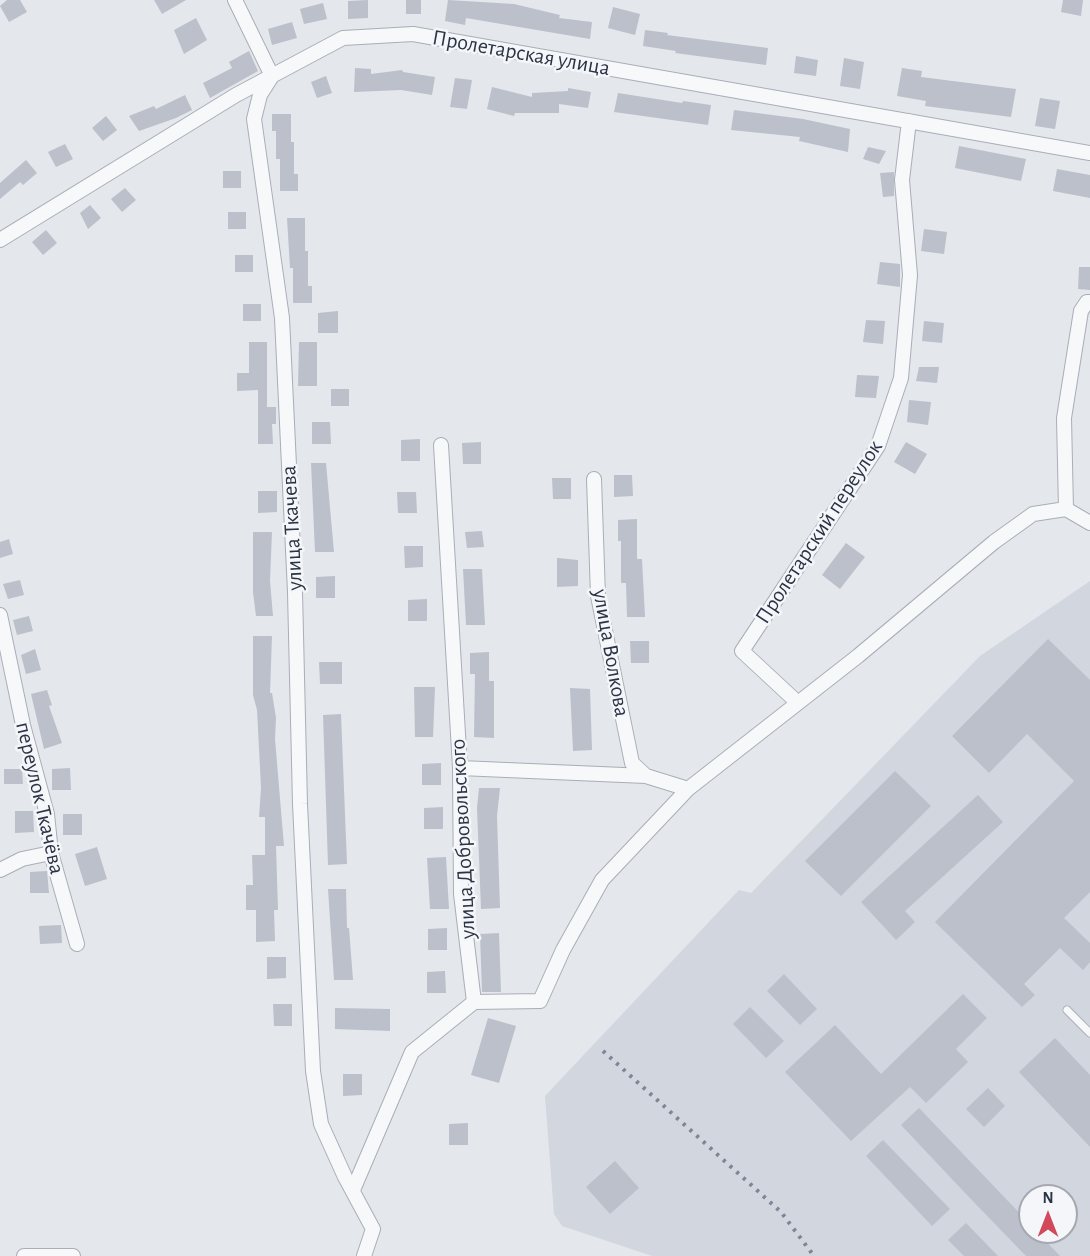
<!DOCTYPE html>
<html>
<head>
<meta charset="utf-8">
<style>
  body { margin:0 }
  #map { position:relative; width:1090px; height:1256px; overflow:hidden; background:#e4e7ec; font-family:"Alegreya Sans",sans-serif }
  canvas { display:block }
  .north { position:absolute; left:1018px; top:1184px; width:60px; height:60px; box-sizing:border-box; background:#f4f6f9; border:2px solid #a4a8b1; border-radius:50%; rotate:0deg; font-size:16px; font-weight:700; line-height:24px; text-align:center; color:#2b3445 }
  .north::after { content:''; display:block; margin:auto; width:21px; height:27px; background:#d1495b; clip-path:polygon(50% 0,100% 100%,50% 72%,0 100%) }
</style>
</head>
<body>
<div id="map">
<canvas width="1090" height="1256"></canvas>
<div class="north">N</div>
</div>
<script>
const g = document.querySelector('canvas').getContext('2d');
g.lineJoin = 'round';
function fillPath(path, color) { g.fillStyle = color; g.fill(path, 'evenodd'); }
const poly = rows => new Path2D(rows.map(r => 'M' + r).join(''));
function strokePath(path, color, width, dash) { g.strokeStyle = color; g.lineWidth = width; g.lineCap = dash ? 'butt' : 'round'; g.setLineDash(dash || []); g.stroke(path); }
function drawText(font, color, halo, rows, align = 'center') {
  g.font = font + ' "Alegreya Sans",sans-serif'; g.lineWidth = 5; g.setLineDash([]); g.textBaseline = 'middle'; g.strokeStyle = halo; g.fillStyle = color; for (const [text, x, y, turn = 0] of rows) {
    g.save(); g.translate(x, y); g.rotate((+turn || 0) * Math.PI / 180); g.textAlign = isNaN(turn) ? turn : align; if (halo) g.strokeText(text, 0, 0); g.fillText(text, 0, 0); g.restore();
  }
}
fillPath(poly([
  [1090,581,1090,1256,652,1256,562,1226,554,1214,545,1096,739,890,751,893,980,656],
  [1030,1196,1066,1196,1066,1232,1030,1232]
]), '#d2d6de');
fillPath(poly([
  [7,0,20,0,27,12,9,22,0,6],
  [154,0,186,0,162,14],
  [368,0,368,18,348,19,348,1],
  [406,0,421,0,421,14,406,14],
  [448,0,514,4,560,15,559,18,592,22,590,39,466,18,465,25,445,21],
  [1063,0,1083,0,1081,16,1061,12],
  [323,3,327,19,304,24,300,9],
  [613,7,640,14,635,35,608,28],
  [196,18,207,40,184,54,174,30],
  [292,22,297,38,272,45,268,29],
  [645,30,668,33,667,35,768,48,766,65,675,53,676,51,643,46],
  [249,51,258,71,210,98,203,83,232,68,229,62],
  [796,56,818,60,816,76,794,73],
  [844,58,864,62,860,89,840,86],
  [355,68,371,69,371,74,402,70,403,72,435,77,432,95,401,90,354,92],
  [902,68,922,71,921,77,1016,89,1011,117,925,106,926,101,897,96],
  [326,76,332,93,317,98,311,82],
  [455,78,472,80,467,109,450,107],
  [492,87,532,97,532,93,568,91,568,88,591,92,588,108,559,104,559,113,515,113,514,116,487,109],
  [618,93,682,103,683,101,711,105,708,125,614,112],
  [185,95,192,110,176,118,139,131,129,116,154,106,156,109],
  [1040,98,1060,101,1055,129,1035,126],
  [734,110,803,119,850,129,848,152,799,141,800,137,731,130],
  [272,114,291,114,291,142,294,142,294,174,298,174,298,191,280,191,280,159,276,159,276,131,272,131],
  [106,116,117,130,103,141,92,128],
  [65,144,73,159,56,167,48,152],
  [959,146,1026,159,1021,181,955,168],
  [868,147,886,151,879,164,863,159],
  [26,160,37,173,23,185,20,182,0,199,0,183],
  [1057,169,1090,175,1090,198,1053,191],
  [223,171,241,171,241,188,223,188],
  [894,172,894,196,883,197,880,173],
  [125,188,136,200,122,212,111,199],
  [90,205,101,218,88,229,80,213],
  [228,212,246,212,246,229,228,229],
  [287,218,305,218,305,251,308,251,308,286,312,286,312,303,293,303,293,268,290,268],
  [924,229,947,232,944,254,921,251],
  [46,230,57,243,43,255,32,242],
  [235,255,253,255,253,272,235,272],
  [880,262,900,264,900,287,877,284],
  [1079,267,1090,267,1090,290,1078,289],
  [243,304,261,304,261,321,243,321],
  [338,311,338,333,318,333,318,313],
  [866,320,885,321,883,344,863,342],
  [924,321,944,323,942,343,922,341],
  [249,342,267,342,267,407,276,407,276,424,272,424,273,444,258,444,258,390,237,391,237,373,249,373],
  [299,342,317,342,317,386,298,386],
  [919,367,939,367,937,383,916,381],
  [857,375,879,376,876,398,855,397],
  [331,389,349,389,349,406,331,406],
  [909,400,931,402,928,425,907,422],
  [312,422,330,422,331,444,312,444],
  [420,439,420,461,401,461,401,440],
  [481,442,481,464,463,464,462,443],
  [906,442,927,454,915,474,894,462],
  [311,463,326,463,334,552,315,552],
  [614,475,632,475,633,496,614,497],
  [552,478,571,478,571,499,553,499],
  [258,491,277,491,277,512,258,513],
  [397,492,416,492,417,513,398,513],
  [637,519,637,559,642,559,645,617,627,617,626,583,621,583,621,541,618,541,618,520],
  [482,531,484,547,467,548,465,532],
  [253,532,272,532,270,581,273,616,256,616,253,592],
  [9,539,13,554,0,558,0,542],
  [846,543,865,557,840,589,822,575],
  [404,546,423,546,423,567,405,568],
  [557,558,578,560,578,586,557,587],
  [463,569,482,569,485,625,466,625],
  [335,576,335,598,316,598,316,577],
  [20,580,24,595,8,599,3,584],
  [427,599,427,621,408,621,408,600],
  [29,616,33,631,17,635,13,620],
  [253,636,272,636,270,693,272,693,276,718,275,739,284,846,276,846,278,910,274,910,275,941,256,942,256,910,246,910,246,885,253,885,252,855,265,855,265,817,259,817,261,788,257,710,253,695],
  [1048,639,1090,680,1090,892,1064,918,1090,943,1090,962,1083,970,1060,948,1024,984,1035,995,1022,1007,935,922,1074,781,1027,734,989,773,952,736],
  [630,641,649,641,649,663,631,663],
  [35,649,41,670,26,674,21,655],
  [489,652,489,681,494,681,494,738,474,737,475,674,470,674,470,653],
  [319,662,342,662,342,684,320,684],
  [414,687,435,687,433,737,415,737],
  [570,688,590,689,592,750,573,751],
  [47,690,52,705,49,706,62,743,44,749,31,694],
  [341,714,347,864,328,865,323,715],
  [441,763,441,785,422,785,422,764],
  [70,768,71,790,52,790,52,769],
  [4,769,22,769,23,784,4,784],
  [895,771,931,806,841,896,805,861],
  [479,788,500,788,497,816,500,908,481,909,477,808],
  [978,795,1003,822,905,911,915,922,896,940,861,902],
  [443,807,443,829,424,829,424,808],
  [15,811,33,811,34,832,15,833],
  [63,814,82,814,82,835,63,835],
  [97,847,107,879,85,886,75,854],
  [446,857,449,909,430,909,427,858],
  [47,871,49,893,30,893,30,872],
  [328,889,346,889,347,928,349,928,353,980,334,980],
  [61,925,62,943,40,944,39,926],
  [447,928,447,950,428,950,428,929],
  [499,933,501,992,482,992,480,934],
  [267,957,286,957,286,978,267,979],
  [445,971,446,993,427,993,427,972],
  [784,974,817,1009,800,1025,767,991],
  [963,994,987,1018,956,1049,968,1062,926,1103,910,1087,851,1141,785,1072,835,1025,881,1074],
  [273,1004,292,1004,292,1026,274,1026],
  [750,1007,784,1041,766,1058,733,1024],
  [335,1008,390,1009,390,1031,335,1029],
  [488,1018,516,1026,499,1083,471,1075],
  [1055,1038,1090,1075,1090,1147,1019,1072],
  [343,1074,362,1074,362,1095,343,1096],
  [988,1088,1005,1106,984,1127,966,1109],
  [919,1108,1030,1224,1030,1232,1037,1232,1060,1256,1026,1256,967,1195,901,1125],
  [468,1123,468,1145,449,1145,449,1124],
  [883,1140,950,1209,932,1226,866,1156],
  [615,1161,639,1188,610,1214,586,1187],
  [966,1223,998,1256,964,1256,948,1240]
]), '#bbc0ca');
const lane = poly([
  [1067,1010,1090,1033]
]);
const street = poly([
  [235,0,272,76,260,95,254,119,282,318,295,592,300,804,313,1071,321,1124,345,1177,373,1229,364,1256],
  [0,240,236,95,343,38,413,34,1090,153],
  [594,479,598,596,632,763,646,776,688,789],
  [1066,509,1064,418,1081,311,1087,302,1090,302],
  [0,615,23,725,47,814,51,853,77,944],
  [798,703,742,651,878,446,901,378,910,275,902,180,909,121],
  [460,768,646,776],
  [0,870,22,859,51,853],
  [474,1002,540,1001,563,950,602,880,688,789,858,656,994,542,1033,514,1066,509,1090,523],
  [353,1190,412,1052,474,1002,461,894,460,768,441,445],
  [24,1256,73,1256]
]);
strokePath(lane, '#a9aeb7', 9);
strokePath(street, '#a9aeb7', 16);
strokePath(lane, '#f7f8fa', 7);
strokePath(street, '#f7f8fa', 14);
strokePath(poly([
  [603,1051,781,1212,814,1256]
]), '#7d8696', 4, [3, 6]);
drawText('22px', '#2b3445', '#f4f6f9', [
  ["Пролетарская улица",521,53,10],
  ["улица Ткачева",292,528,-93],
  ["Пролетарский переулок",819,532,-57],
  ["улица Волкова",611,653,80],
  ["переулок Ткачёва",40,798,77],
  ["улица Добровольского",463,839,-93]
]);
</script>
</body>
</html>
